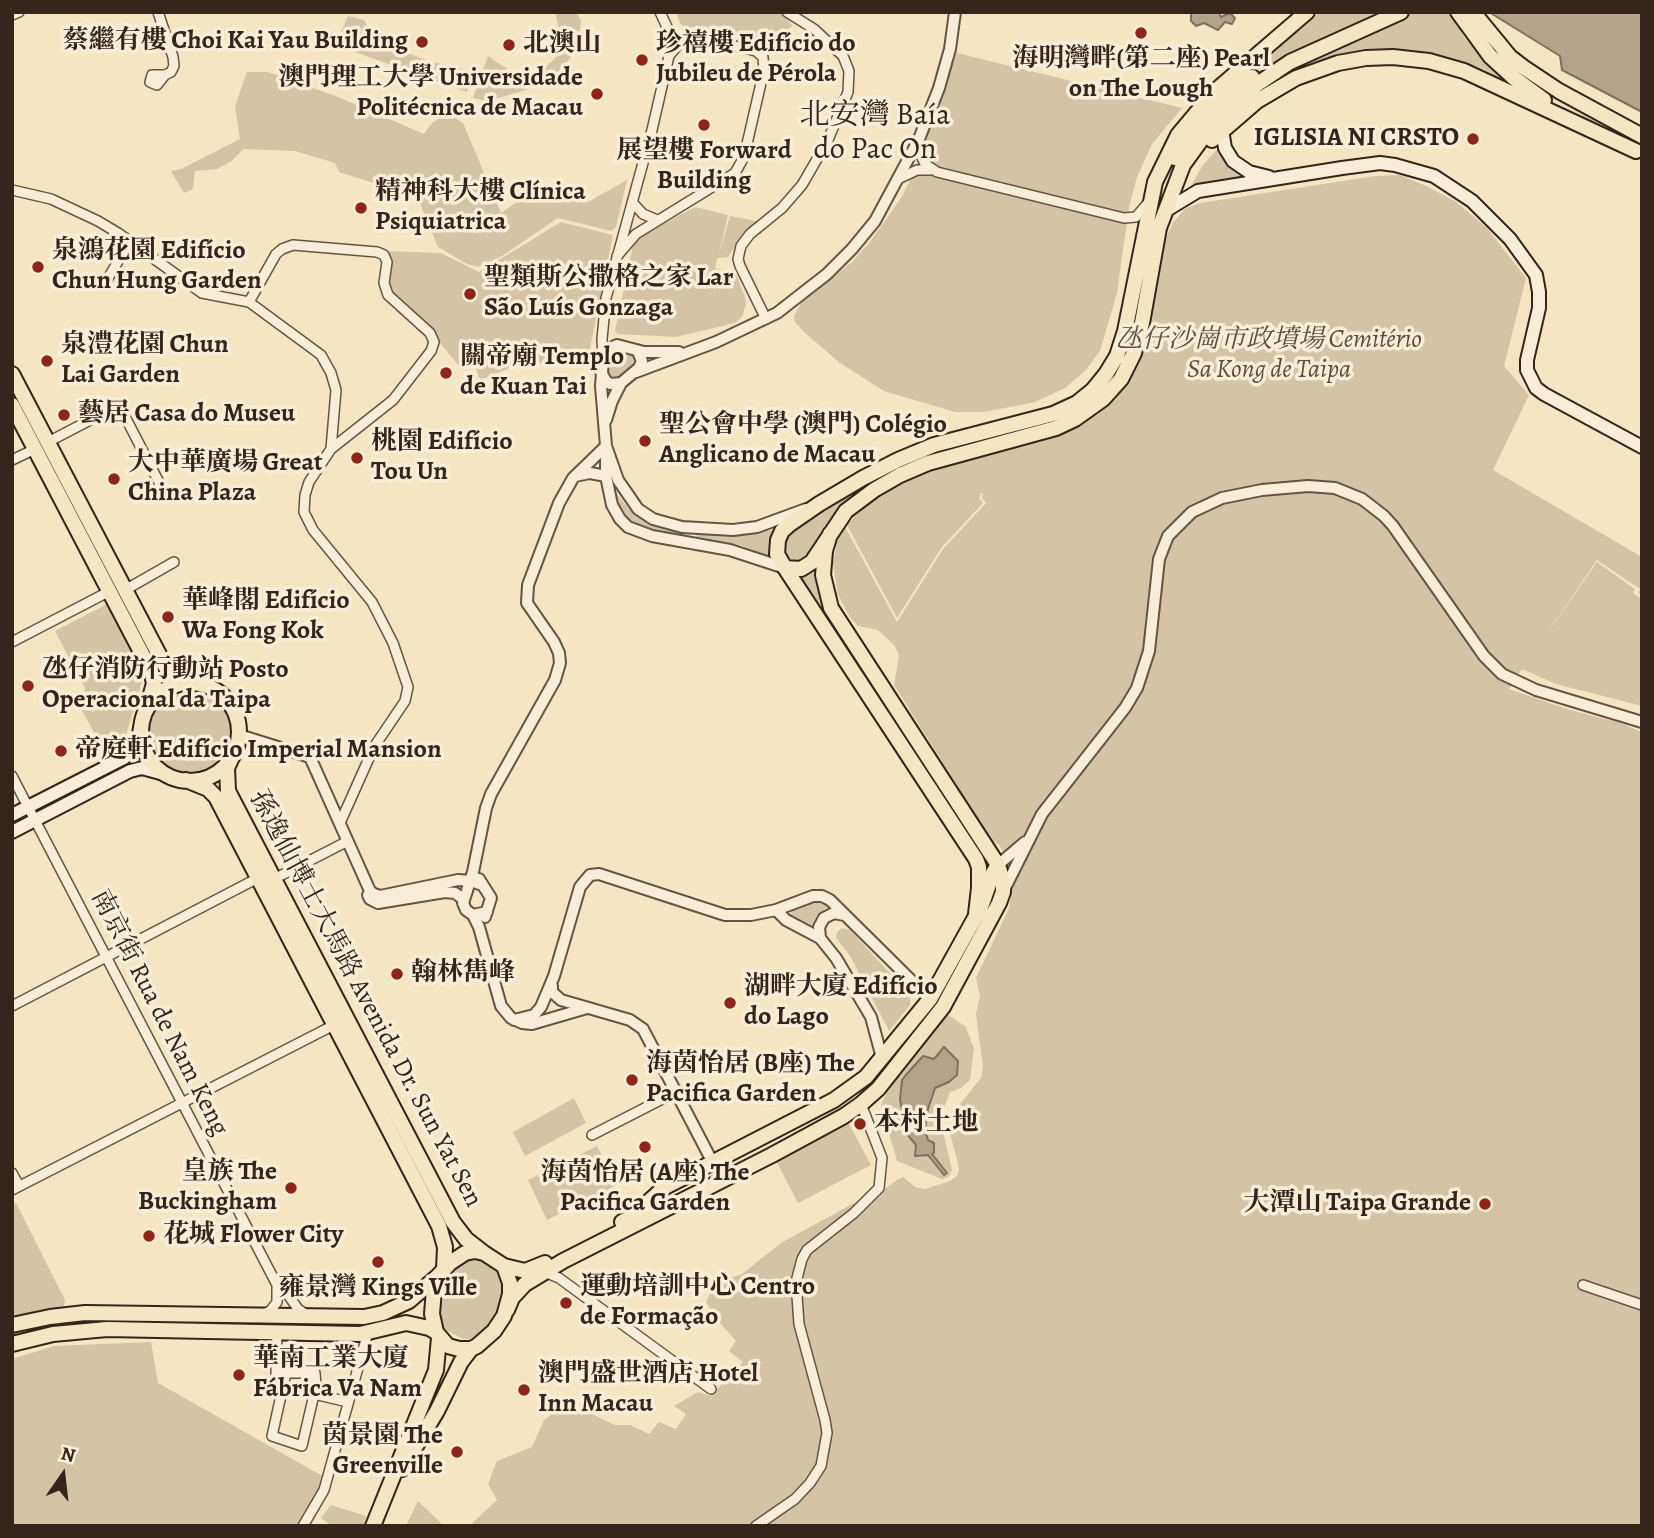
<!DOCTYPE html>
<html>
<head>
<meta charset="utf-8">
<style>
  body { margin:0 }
  #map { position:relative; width:1654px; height:1538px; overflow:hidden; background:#f5e5c2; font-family:Alegreya,serif }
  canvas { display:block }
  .frame { position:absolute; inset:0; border:14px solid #35241a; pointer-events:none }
  .north { position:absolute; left:28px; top:1440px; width:70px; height:70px; -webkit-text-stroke:5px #f8eed7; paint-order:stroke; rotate:14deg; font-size:19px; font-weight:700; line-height:28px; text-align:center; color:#35241a }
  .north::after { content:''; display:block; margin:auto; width:24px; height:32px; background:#35241a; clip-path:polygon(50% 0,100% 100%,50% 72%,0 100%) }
</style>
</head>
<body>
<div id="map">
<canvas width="1654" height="1538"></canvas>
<div class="frame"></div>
<div class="north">N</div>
</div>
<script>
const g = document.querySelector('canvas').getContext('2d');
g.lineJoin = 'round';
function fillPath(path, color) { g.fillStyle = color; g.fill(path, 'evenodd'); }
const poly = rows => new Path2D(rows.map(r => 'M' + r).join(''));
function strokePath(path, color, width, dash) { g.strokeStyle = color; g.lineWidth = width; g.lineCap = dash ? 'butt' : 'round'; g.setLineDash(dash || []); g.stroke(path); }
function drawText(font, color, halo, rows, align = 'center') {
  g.font = font + ' Alegreya,"Noto Serif SC",serif'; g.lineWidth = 7; g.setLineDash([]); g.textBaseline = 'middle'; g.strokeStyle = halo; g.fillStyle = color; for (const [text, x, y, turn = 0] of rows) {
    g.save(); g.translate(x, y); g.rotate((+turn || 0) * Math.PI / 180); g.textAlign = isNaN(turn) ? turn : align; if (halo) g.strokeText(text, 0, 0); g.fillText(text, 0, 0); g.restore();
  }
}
fillPath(poly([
  [555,12,576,12,581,20,579,40,571,57,557,74,526,90,487,101,473,98,488,56,509,70,525,73,542,71,556,57,561,38],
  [676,12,781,12,792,25,784,41,764,43,710,28,693,27,685,29,680,23],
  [1320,12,1451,12,1463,36,1481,57,1521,89,1479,67,1415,52,1354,54,1320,61,1292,72,1263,90,1246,70],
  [348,16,364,20,374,40,431,62,454,66,472,73,467,92,355,52,341,32],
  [957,53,1182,108,1152,144,1137,177,1129,207,1117,293,1100,351,1086,370,1065,388,1035,402,984,412,955,412,884,391,840,363,805,333,795,322,794,316,801,303,852,262,870,242,901,198,911,179],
  [1508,65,1560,99,1642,144,1642,149,1556,100],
  [247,72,268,72,333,95,424,134,431,124,447,113,463,123,501,213,538,187,565,184,582,201,588,202,627,180,616,227,611,231,558,218,502,256,478,267,467,264,438,247,416,194,399,191,339,172,335,163,295,151,243,149,232,161,217,169,195,171,193,189,184,193,171,171,181,169,240,139,235,106],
  [1220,146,1227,163,1242,176,1189,189,1203,165],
  [1400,175,1424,185,1455,201,1486,227,1526,278,1504,366,1529,395,1493,470,1642,557,1642,596,1638,593,1640,589,1597,560,1529,660,1597,562,1635,589,1633,593,1642,599,1642,706,1556,684,1522,669,1509,689,1570,710,1621,723,1642,732,1642,1526,469,1526,497,1500,488,1484,497,1461,532,1447,544,1420,555,1412,556,1403,590,1413,615,1425,630,1425,649,1434,659,1422,676,1429,686,1414,674,1406,698,1392,711,1396,743,1362,729,1351,736,1341,713,1315,706,1302,712,1289,728,1279,742,1274,781,1243,865,1197,883,1190,897,1180,903,1177,915,1187,925,1189,950,1181,957,1176,959,1170,957,1160,949,1129,960,1104,981,1078,983,1067,976,1014,980,996,976,978,1009,908,1015,873,999,845,991,840,894,685,899,655,894,645,878,630,858,626,851,619,838,595,833,564,838,537,845,527,897,622,943,549,986,503,982,498,983,494,981,493,979,498,983,503,942,547,897,618,847,525,857,514,872,502,922,472,1060,432,1091,417,1128,384,1142,351,1166,238,1174,221,1185,209,1200,203,1375,176],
  [695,207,728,215,719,254,730,216,756,221,741,237,728,257,717,258,715,268,736,274,745,297,746,304,742,317,735,323,676,337,618,334,615,331,633,245,638,238],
  [561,222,613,235,588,358,515,366,480,380,474,363,460,367,436,338,389,292,385,251,441,253,479,272],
  [1148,244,1152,245,1132,341,1114,381,1066,417,935,455,838,511,811,553,804,559,794,561,785,556,783,550,787,533,869,480,931,452,1098,391],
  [619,351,633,354,635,364,624,376,616,378,608,375,607,363,611,355],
  [615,492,631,511,640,517,677,530,678,533,676,535,645,528,629,520,621,511],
  [775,530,769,544,769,557,740,545,696,539,697,533,741,534],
  [816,567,820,589,993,869,991,870,983,862,799,576],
  [109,603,142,665,144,675,126,735,122,743,105,752,79,705,84,699,85,688,55,631],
  '149 732a41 41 0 1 1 82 0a41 41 0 1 1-82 0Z',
  [812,901,829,906,818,914,811,925,790,915,795,907],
  [842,928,850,930,910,995,910,1005,889,1031,850,956,836,938,837,932],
  [944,1012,965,1026,974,1048,970,1080,961,1088,950,1092,940,1119,952,1170,949,1177,942,1179,897,1161,881,1105,896,1073],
  [574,1098,586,1123,525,1156,513,1132],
  [848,1122,871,1165,798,1203,775,1159],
  [597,1146,617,1185,547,1220,528,1180],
  [16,1203,65,1300,64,1306,61,1308,12,1316,12,1205],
  [479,1258,497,1268,501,1275,503,1282,502,1296,496,1314,488,1325,478,1336,471,1339,463,1339,444,1329,440,1318,440,1301,455,1271,470,1259],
  [107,1319,320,1323,320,1327,12,1339,12,1333,62,1322],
  [151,1342,158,1383,326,1478,301,1526,12,1526,12,1359,54,1346],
  [418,1501,444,1526,406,1526],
  [331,1505,366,1516,363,1526,328,1526,329,1524,321,1518]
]), '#d4c4a5');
const water = poly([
  [1191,12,1219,12,1221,17,1230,13,1235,18,1232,24,1225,22,1218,30,1204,23,1196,26,1191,21,1191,12],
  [1489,12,1642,12,1642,112,1562,70,1560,56,1489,12],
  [944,1047,958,1061,957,1075,949,1082,935,1088,928,1109,925,1130,928,1140,934,1143,934,1153,932,1154,947,1173,944,1175,928,1155,915,1156,916,1145,906,1133,900,1099,902,1080,905,1076,923,1056,934,1059,944,1047]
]);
fillPath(water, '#b4a389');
strokePath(water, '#81705d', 2);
const minor = poly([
  [158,12,173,57,174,66,171,72,165,75,157,85,150,82,152,75,165,75],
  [12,15,19,12],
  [916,144,925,164,937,172,1124,218,1136,217,1148,203],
  [898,179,917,170,930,170],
  [12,190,51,199,98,221,118,233,202,293,249,302,321,355,331,373,336,390,331,449,309,482,305,495,304,512,313,530,372,602,393,643,408,687,405,701,374,747,340,823],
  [632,202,643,214,657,220],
  [617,256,636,234,735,173,744,157,764,70,763,57,756,51,698,37,682,40,669,56],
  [104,285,130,241],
  [249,302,276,254,282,249,293,245,377,252,384,255,387,262,384,283,388,295,430,333,434,342,431,351,393,400,331,449],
  [766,319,740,266,738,259,741,246,750,234,782,208,802,185,828,140,848,92,849,71,843,56,814,29,787,12],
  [603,360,602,339,606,298,652,130,669,56,667,27,660,12],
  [48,442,119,405,163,490],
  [12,460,35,449],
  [125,590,174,562],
  [12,642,110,591],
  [12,776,277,1285,277,1302,271,1310,263,1315],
  [274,879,344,843],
  [12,1006,258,878],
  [592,1135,676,1092],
  [12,1173,19,1186],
  [12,1190,334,1025],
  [545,1272,559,1278,711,1389],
  [279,1282,298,1309,308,1316],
  [1583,1285,1642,1305],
  [277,1332,276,1373,315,1373,316,1386,302,1446,272,1436,286,1373],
  [314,1394,348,1402],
  [303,1526,324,1490,368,1332],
  [756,1526,795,1499,810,1483,821,1466,827,1433,825,1420,799,1324,796,1282,802,1259,807,1250,854,1213,879,1188,882,1158,861,1104]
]);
const tertiary = poly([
  [679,352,644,352,617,345,609,349,603,360,601,386,606,446,618,480,638,509,653,519,682,527,733,530,757,527,806,509],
  [601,372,606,381,610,384,621,383,639,368,642,361,638,352],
  [636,372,716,342,777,313,827,274,852,249,875,221,919,139,939,88,950,49,955,12],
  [606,420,612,401,621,383],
  [606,455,606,476,612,505,620,519,628,527,652,536,730,550,785,568],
  [575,476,590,473,606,476],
  [239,735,310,757,370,891,374,894,380,896,458,880,471,881,482,885],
  [998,865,1025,842],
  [479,879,491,898,485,917],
  [1004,890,1042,814,1125,708,1137,688,1149,651,1159,559,1168,536,1192,512,1222,498,1262,490,1308,486,1335,488,1362,499,1384,516,1393,526,1484,656,1502,674,1536,690,1642,722],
  [368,895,370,899,378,903,445,892,455,893,463,899],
  [776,910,786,920,820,938,836,958,871,1017,882,1058],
  [487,912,473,915,466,910,463,903,473,872,486,808,491,794,555,680,560,663,559,653,554,642,527,603,528,585,559,503,573,478,606,446],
  [473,915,479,927,501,1006,511,1018,522,1023,532,1024,587,1008],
  [820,938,819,927,824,918,834,913,844,915],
  [552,986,552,992,561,1000,630,1020,643,1029,713,1163],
  [514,1020,534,1015,541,1007,554,976,580,887,590,875,599,874,725,915,751,915,776,910,813,896,822,896,830,900,930,999]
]);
const secondary = poly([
  [1222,130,1225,148,1233,161,1249,172,1269,177],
  [1165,211,1198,191,1342,168,1380,163,1395,165,1434,176,1472,201,1510,239,1536,275,1539,292,1539,308,1527,360,1527,370,1536,388,1544,394,1642,447],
  [12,815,124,758,138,740,140,728],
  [12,832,130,771,142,768,164,774]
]);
const primary = poly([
  [1458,12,1490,56,1514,78,1544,100],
  [1473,12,1510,57,1523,67,1559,91,1642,136],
  [1212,140,1257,101,1296,78,1338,63,1366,58,1393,57,1429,61,1464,71,1636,151],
  [1175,158,1196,128,1226,98,1252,77],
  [12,374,165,666,173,675,195,683],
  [12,405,151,671,154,683,148,705],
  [785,568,801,569,812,562,846,511,874,490,900,475,928,463,1056,428,1075,419,1103,399,1121,379,1134,353,1142,323,1159,228,1183,165,1204,136,1256,85,1290,62,1401,12],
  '141 732a49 49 0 1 1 98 0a49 49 0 1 1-98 0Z',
  [232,757,227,768,228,791,453,1222,466,1239,484,1253],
  [186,780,208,789,216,797,439,1226,445,1247,444,1269],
  [976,914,979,888,979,867,976,859,785,568,777,554,778,540,782,531,790,524,819,504,863,478,898,460,934,445,1053,414,1077,403,1093,390,1106,374,1117,356,1125,331,1155,182,1178,135,1214,92,1307,12],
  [622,1222,634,1215,665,1187,834,1100,866,1077,930,999,981,907,993,873,998,865],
  [475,1251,484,1253,504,1266,510,1283,510,1294,504,1316,494,1331,477,1346,471,1349,459,1349,448,1346,436,1332,432,1314,434,1289,438,1276,450,1263,465,1253,475,1251],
  [504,1266,525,1271,545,1263],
  [507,1310,512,1298,525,1284,563,1261,772,1155,844,1116,861,1104,878,1089,943,1007,999,903,1003,892,1003,881,998,865,831,608,823,575,825,551,830,534],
  [12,1325,50,1317,85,1313,364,1317,383,1313,409,1301,438,1276],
  [12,1344,53,1334,107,1329,360,1334,406,1323,429,1328,436,1332],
  [402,1469,437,1411,461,1362,471,1349],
  [373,1526,436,1370,439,1338]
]);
strokePath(minor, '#655444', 12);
strokePath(tertiary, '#655444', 14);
strokePath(secondary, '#35241a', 16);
strokePath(primary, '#35241a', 18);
strokePath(minor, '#f8eed7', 9);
strokePath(tertiary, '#f8eed7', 10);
strokePath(secondary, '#f8eed7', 12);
strokePath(primary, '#f5e5c2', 14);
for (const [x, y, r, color] of [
  [1141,33,7,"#8f2418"],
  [422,42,7,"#8f2418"],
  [509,45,7,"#8f2418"],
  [642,60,7,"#8f2418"],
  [597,94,7,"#8f2418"],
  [704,125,7,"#8f2418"],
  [1473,139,7,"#8f2418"],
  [361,208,7,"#8f2418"],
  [38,267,7,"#8f2418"],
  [470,294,7,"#8f2418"],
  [47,361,7,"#8f2418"],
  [446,373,7,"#8f2418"],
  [64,415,7,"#8f2418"],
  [645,441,7,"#8f2418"],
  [357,458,7,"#8f2418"],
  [114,479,7,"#8f2418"],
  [168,617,7,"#8f2418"],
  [28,686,7,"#8f2418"],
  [61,751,7,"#8f2418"],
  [397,974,7,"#8f2418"],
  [730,1003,7,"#8f2418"],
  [632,1080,7,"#8f2418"],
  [860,1124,7,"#8f2418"],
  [645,1147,7,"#8f2418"],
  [291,1188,7,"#8f2418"],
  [1485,1204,7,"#8f2418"],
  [149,1236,7,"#8f2418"],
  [378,1262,7,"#8f2418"],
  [566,1303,7,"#8f2418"],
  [239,1375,7,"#8f2418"],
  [524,1390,7,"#8f2418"],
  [457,1452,7,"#8f2418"]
]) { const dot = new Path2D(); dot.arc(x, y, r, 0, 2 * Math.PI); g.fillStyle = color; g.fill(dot); strokePath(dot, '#f8eed7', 2.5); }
drawText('bold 26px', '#35241a', '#f8eed7', [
  ["蔡繼有樓 Choi Kai Yau Building",408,42,"right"],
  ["北澳山",523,45],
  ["珍禧樓 Edifício do",656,45],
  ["Jubileu de Pérola",656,75],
  ["海明灣畔(第二座) Pearl",1141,60,"center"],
  ["on The Lough",1141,90,"center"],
  ["澳門理工大學 Universidade",583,79,"right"],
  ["Politécnica de Macau",583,109,"right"],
  ["IGLISIA NI CRSTO",1459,139,"right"],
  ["展望樓 Forward",704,152,"center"],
  ["Building",704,182,"center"],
  ["精神科大樓 Clínica",375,193],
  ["Psiquiatrica",375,223],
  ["泉鴻花園 Edifício",52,252],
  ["Chun Hung Garden",52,282],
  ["聖類斯公撒格之家 Lar",484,279],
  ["São Luís Gonzaga",484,309],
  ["泉澧花園 Chun",61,346],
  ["Lai Garden",61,376],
  ["關帝廟 Templo",460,358],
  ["de Kuan Tai",460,388],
  ["藝居 Casa do Museu",78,415],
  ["聖公會中學 (澳門) Colégio",659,426],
  ["Anglicano de Macau",659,456],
  ["桃園 Edifício",371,443],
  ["Tou Un",371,473],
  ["大中華廣場 Great",128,464],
  ["China Plaza",128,494],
  ["華峰閣 Edifício",182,602],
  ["Wa Fong Kok",182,632],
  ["氹仔消防行動站 Posto",42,671],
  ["Operacional da Taipa",42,701],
  ["帝庭軒 Edifício Imperial Mansion",75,751],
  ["翰林雋峰",411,974],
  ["湖畔大廈 Edifício",744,988],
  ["do Lago",744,1018],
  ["海茵怡居 (B座) The",646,1065],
  ["Pacifica Garden",646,1095],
  ["本村土地",874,1124],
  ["皇族 The",277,1173,"right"],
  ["Buckingham",277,1203,"right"],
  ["海茵怡居 (A座) The",645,1174,"center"],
  ["Pacifica Garden",645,1204,"center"],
  ["大潭山 Taipa Grande",1471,1204,"right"],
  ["花城 Flower City",163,1236],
  ["運動培訓中心 Centro",580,1288],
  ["de Formação",580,1318],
  ["雍景灣 Kings Ville",378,1289,"center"],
  ["華南工業大廈",253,1360],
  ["Fábrica Va Nam",253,1390],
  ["澳門盛世酒店 Hotel",538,1375],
  ["Inn Macau",538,1405],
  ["茵景園 The",443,1437,"right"],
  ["Greenville",443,1467,"right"]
], 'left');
drawText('italic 26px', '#5d4c3d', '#f8eed7', [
  ["氹仔沙崗市政墳場 Cemitério",1269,341],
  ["Sa Kong de Taipa",1269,371]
]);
drawText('26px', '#35241a', '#f8eed7', [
  ["孫逸仙博士大馬路 Avenida Dr. Sun Yat Sen",365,999,62],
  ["南京街 Rua de Nam Keng",159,1013,63]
]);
drawText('30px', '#35241a', '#f8eed7', [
  ["北安灣 Baía",875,117],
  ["do Pac On",875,151]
]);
</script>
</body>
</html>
